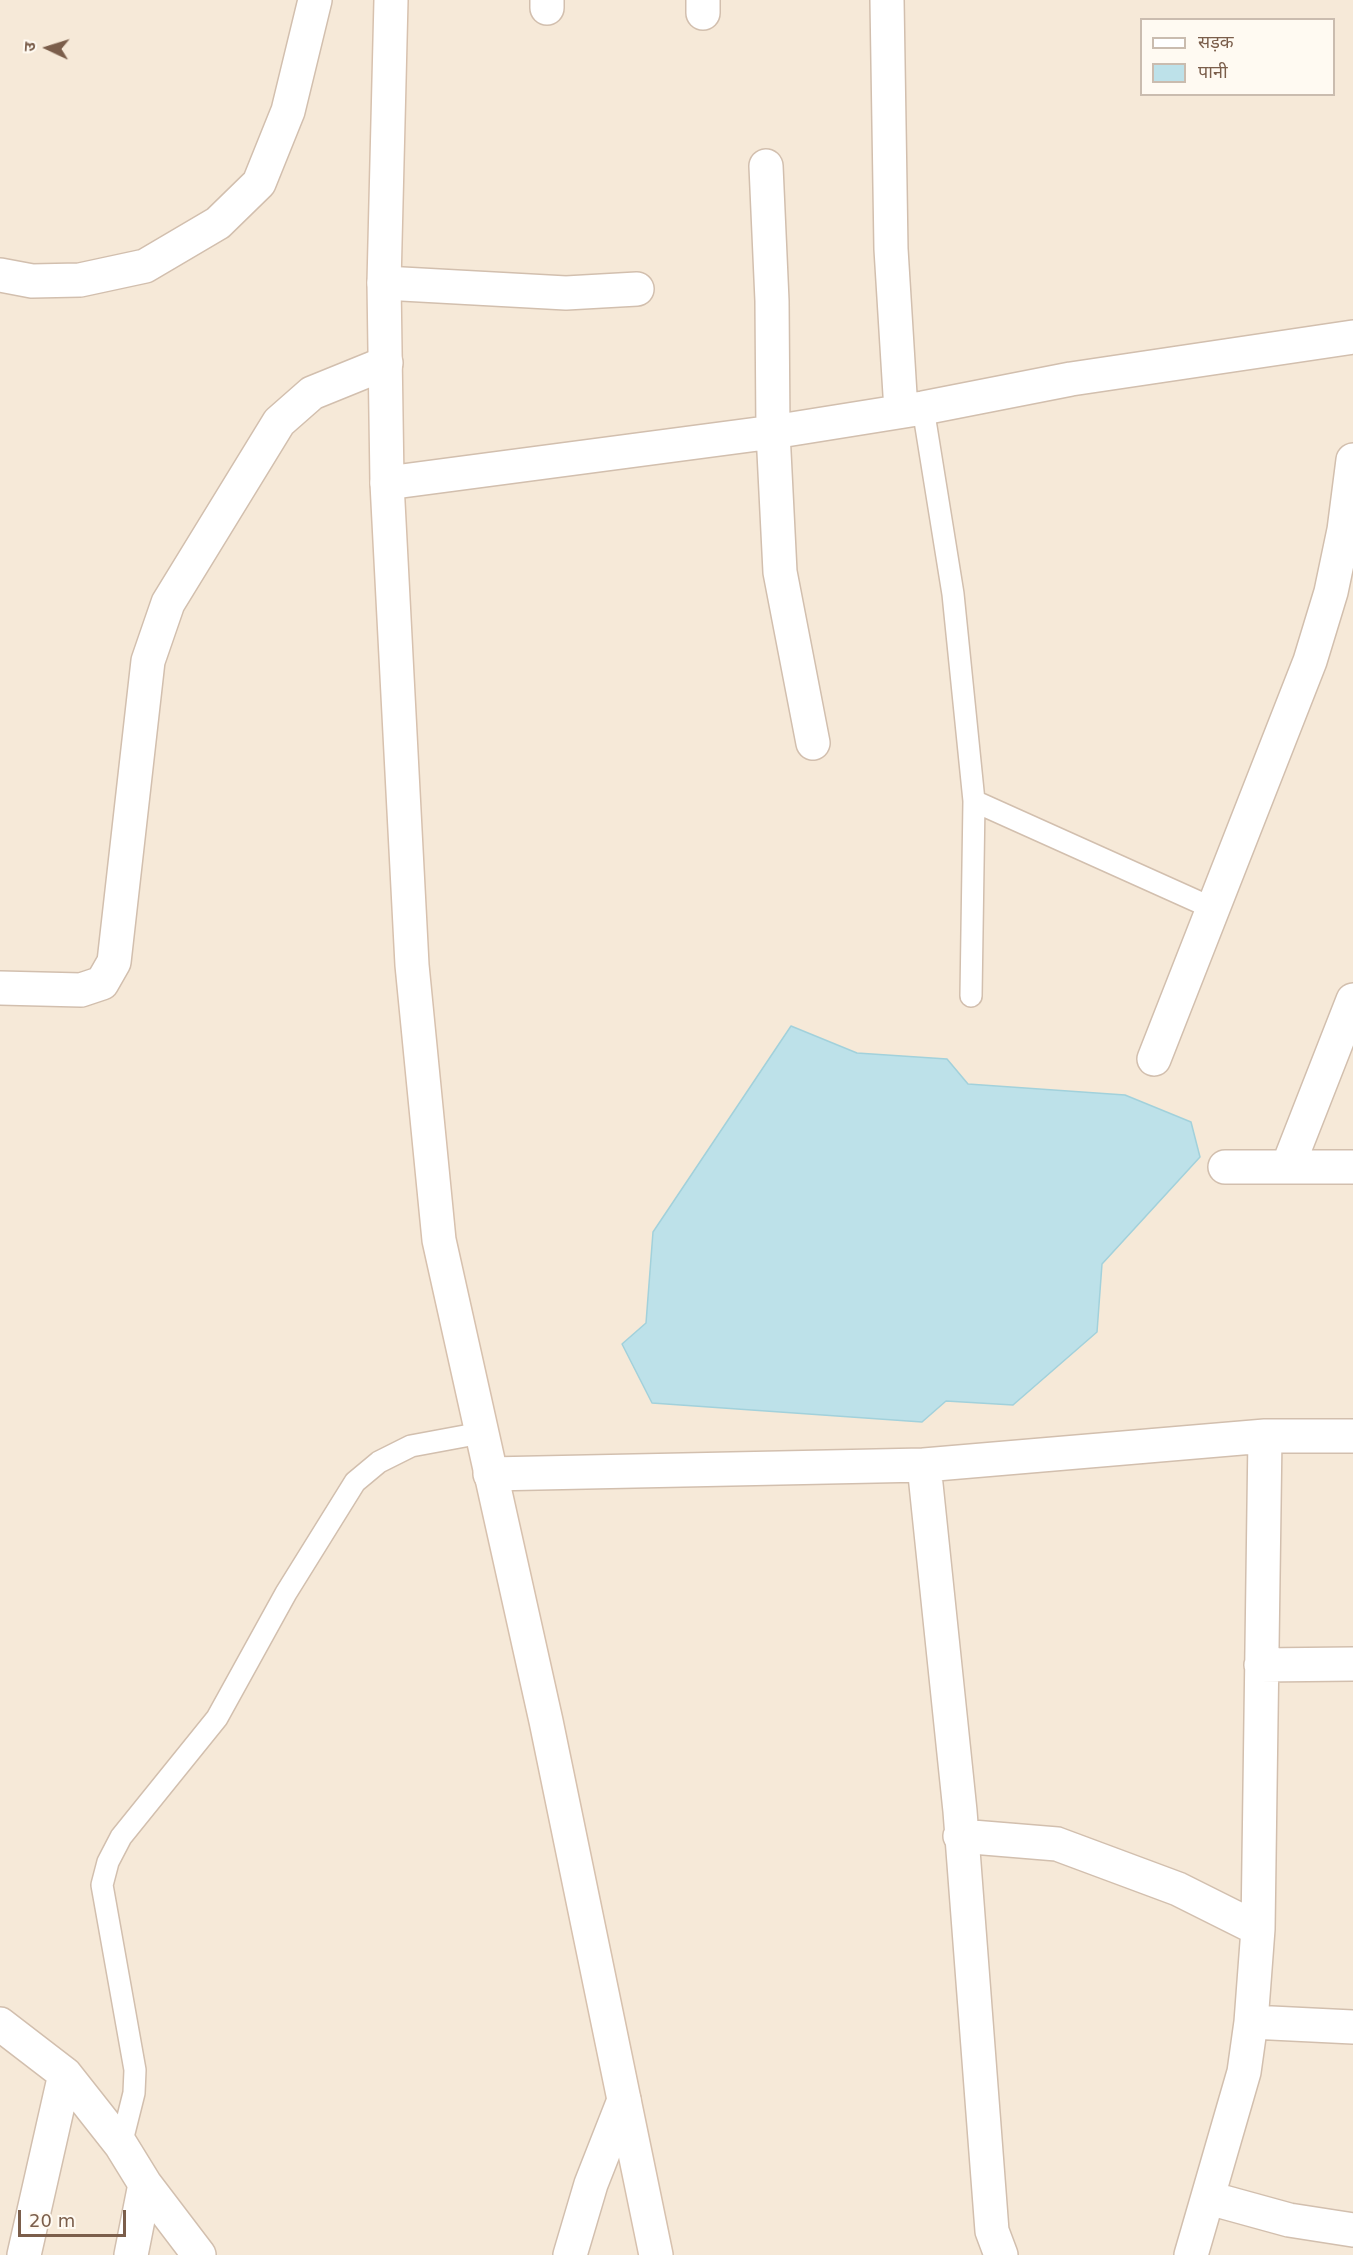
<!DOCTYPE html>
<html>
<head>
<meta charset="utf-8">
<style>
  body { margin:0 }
  #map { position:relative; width:1353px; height:2255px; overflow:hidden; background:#fdf7ea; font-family:"DejaVu Sans","Noto Sans Devanagari",sans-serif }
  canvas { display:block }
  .legend { position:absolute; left:1140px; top:18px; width:195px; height:78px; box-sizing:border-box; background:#fffaf2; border:2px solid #cabcaf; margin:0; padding:8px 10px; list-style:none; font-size:18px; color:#7b5e4b }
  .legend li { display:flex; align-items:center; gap:12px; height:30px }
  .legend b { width:30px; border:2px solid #cabcaf }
  .north { position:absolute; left:18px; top:18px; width:60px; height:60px; -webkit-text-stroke:4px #fffaf2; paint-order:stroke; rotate:274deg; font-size:16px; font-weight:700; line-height:24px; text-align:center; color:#7b5e4b }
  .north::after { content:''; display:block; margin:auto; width:21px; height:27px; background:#7b5e4b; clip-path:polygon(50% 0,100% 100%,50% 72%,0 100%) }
  .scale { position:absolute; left:18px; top:2210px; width:108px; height:27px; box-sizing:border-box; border:3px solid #7b5e4b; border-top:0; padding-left:8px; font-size:18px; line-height:21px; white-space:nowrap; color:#7b5e4b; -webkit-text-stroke:4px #fffaf2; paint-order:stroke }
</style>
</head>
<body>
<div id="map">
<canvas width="1353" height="2255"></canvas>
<ul class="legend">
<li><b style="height:8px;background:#fff"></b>सड़क</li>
<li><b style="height:16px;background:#bde1e9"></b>पानी</li>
</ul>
<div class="north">उ</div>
<div class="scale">20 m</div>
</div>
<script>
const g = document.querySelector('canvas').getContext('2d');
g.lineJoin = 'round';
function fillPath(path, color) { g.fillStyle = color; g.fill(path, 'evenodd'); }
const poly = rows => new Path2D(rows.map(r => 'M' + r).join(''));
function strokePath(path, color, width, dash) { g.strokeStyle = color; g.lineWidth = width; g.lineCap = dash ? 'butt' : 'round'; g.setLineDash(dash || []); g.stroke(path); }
fillPath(poly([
  [0,0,1353,0,1353,2255,0,2255],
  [1142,20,1334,20,1334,94,1142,94]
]), '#f6e9d8');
const water = poly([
  [791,1026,857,1053,947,1059,968,1084,1125,1095,1191,1122,1200,1157,1102,1264,1097,1332,1013,1405,946,1401,922,1422,652,1403,622,1344,646,1323,653,1232,791,1026]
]);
fillPath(water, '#bde1e9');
strokePath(water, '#a2d1db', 1.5);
const lane = poly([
  [923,408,953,594,974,801,971,996],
  [974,801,1212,908],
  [121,2145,134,2093,135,2070,102,1885,108,1862,121,1837,217,1718,286,1593,355,1482,379,1462,411,1446,481,1433]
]);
const street = poly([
  [547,0,547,8],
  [887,0,891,249,901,411],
  [703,13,703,0],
  [766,166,772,301,773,432,780,572,813,743],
  [0,275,32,281,80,280,145,266,218,223,259,183,288,111,315,0],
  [384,283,566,293,637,289],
  [387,483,773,432,923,408,1071,379,1353,337],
  [0,988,81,990,102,983,114,962,148,661,168,603,279,422,312,393,386,363],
  [1154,1059,1310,661,1331,592,1344,530,1353,460],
  [1288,1166,1353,1000],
  [1225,1167,1353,1167],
  [924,1465,960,1811,992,2231,1001,2255],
  [490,1474,924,1465,1265,1436,1353,1436],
  [1261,1665,1353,1664],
  [960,1836,1057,1844,1178,1889,1258,1929],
  [1251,2022,1353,2027],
  [0,2024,65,2074,121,2145,145,2184,199,2255],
  [1209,2198,1289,2220,1353,2230],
  [24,2255,65,2074],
  [131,2255,145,2184],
  [570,2255,591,2184,624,2100],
  [1191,2255,1244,2072,1251,2022,1258,1929,1265,1436]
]);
const secondary = poly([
  [391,0,384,283,387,483,412,965,439,1240,546,1721,656,2255]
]);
strokePath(lane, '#d2bfae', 24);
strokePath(street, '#d2bfae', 36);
strokePath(secondary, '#d7c1ae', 36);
strokePath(lane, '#fff', 21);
strokePath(street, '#fff', 33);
strokePath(secondary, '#fff', 33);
</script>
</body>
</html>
